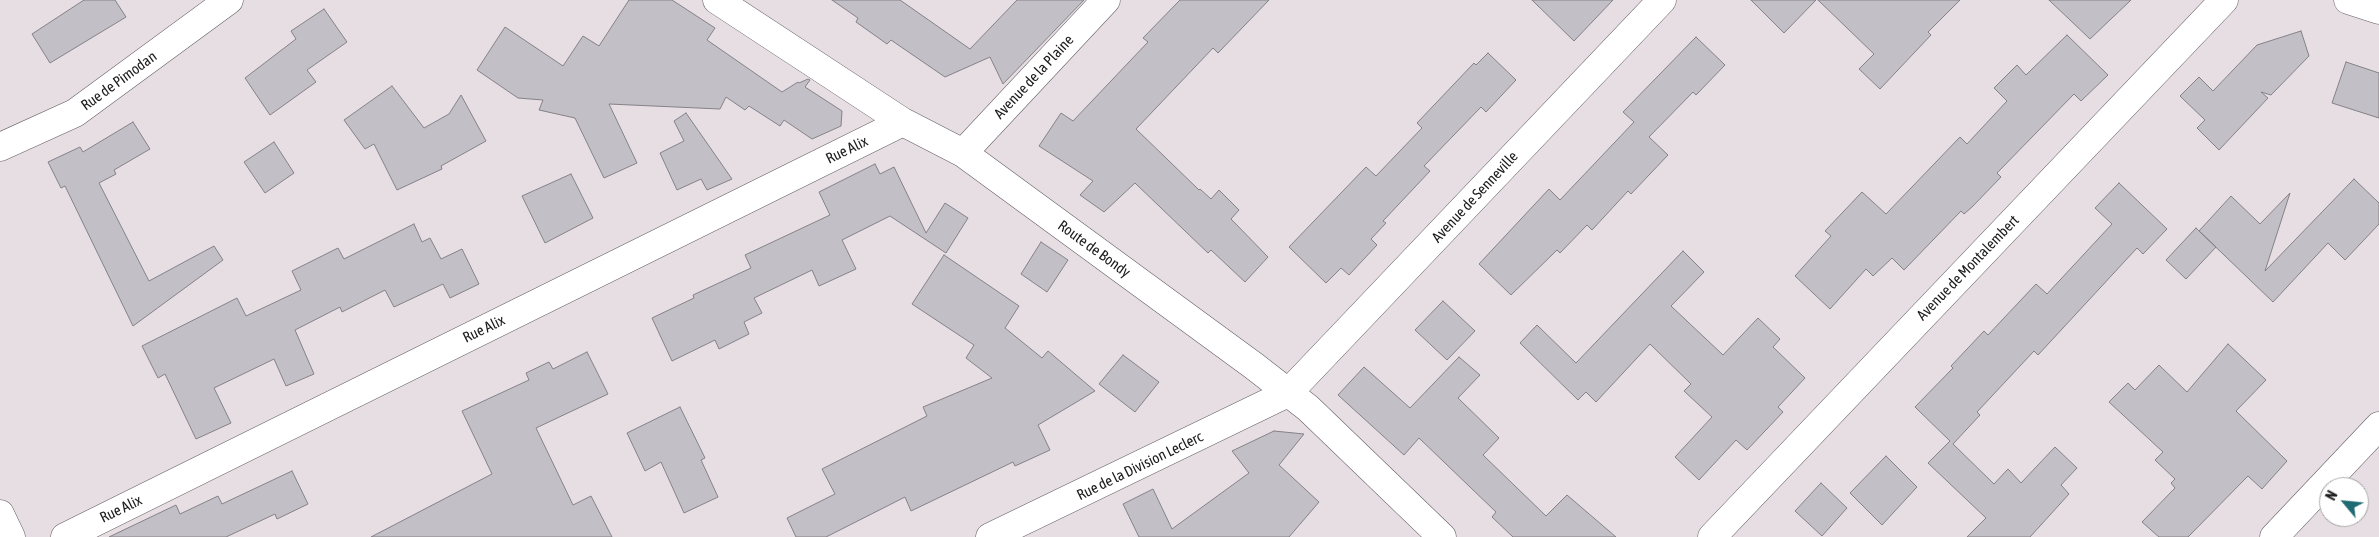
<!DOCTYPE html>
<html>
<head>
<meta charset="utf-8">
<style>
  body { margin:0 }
  #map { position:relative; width:2379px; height:537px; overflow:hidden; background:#e6dee3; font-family:"Asap Condensed",sans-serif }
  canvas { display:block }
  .north { position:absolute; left:2319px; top:477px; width:50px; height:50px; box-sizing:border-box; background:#fff; border:1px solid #a4a3a4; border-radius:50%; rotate:298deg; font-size:14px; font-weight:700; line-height:20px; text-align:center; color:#1c1a1b }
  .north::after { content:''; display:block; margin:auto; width:18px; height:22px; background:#206b73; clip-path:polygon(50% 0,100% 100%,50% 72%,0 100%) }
</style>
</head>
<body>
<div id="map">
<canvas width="2379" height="537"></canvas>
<div class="north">N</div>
</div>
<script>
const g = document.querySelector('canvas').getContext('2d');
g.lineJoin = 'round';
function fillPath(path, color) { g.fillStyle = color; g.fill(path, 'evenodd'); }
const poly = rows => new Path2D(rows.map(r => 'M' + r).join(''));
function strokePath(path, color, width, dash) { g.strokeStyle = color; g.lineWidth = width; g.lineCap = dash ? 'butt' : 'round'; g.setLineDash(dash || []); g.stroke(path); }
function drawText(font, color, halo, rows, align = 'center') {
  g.font = font + ' "Asap Condensed",sans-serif'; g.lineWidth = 4.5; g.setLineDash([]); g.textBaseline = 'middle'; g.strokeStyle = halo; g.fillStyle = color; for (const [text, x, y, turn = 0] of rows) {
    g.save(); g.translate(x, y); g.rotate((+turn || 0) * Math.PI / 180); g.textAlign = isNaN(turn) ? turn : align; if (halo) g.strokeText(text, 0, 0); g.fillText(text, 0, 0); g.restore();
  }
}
const building = poly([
  [84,0,115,0,126,17,50,63,32,34,84,0],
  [629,0,672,0,715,28,707,40,782,92,798,82,799,83,808,79,810,80,805,87,842,111,841,126,812,139,784,120,780,126,749,106,745,110,726,97,720,109,609,104,637,163,604,178,575,118,539,110,543,100,518,98,477,70,505,27,563,66,583,36,599,46,629,0],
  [832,0,900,0,970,49,1017,0,1084,0,1003,84,990,57,945,77,891,40,887,44,856,22,858,18,832,0],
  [1180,0,1269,0,1218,53,1213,48,1136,129,1199,190,1200,189,1211,199,1219,190,1239,210,1231,219,1268,257,1245,282,1211,250,1208,253,1135,183,1104,212,1080,195,1093,181,1039,146,1061,113,1073,121,1148,42,1143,38,1180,0],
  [1532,0,1613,0,1574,41,1532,0],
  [1751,0,1816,0,1784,33,1751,0],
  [1818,0,1960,0,1928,32,1931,35,1880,89,1859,69,1874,54,1818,0],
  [2049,0,2131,0,2090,39,2049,0],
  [324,9,347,42,307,70,316,82,270,115,245,78,296,39,291,31,324,9],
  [2301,31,2309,56,2271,95,2261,92,2268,98,2219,150,2197,128,2205,120,2180,96,2199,77,2213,91,2257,45,2301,31],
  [2067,35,2108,75,2081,101,2074,94,1997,173,2001,177,1972,207,1964,214,1961,211,1904,270,1892,258,1873,276,1866,269,1830,309,1795,276,1831,236,1825,231,1862,192,1886,214,1960,137,1967,144,2007,101,1994,88,2017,65,2026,75,2067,35],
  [1696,37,1725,65,1696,95,1693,92,1649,137,1668,155,1631,194,1628,191,1592,230,1587,225,1560,253,1557,250,1511,295,1479,264,1549,189,1560,200,1634,122,1623,112,1696,37],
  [1488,53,1516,80,1486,112,1481,107,1424,166,1430,171,1383,221,1386,223,1371,239,1377,245,1349,275,1341,268,1326,283,1289,247,1366,167,1376,176,1422,128,1417,123,1474,63,1476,65,1488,53],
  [2346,62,2379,73,2379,118,2332,103,2346,62],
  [392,86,424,128,449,114,461,95,486,141,441,166,442,169,397,190,374,144,365,149,344,120,392,86],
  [686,113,732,179,707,190,701,179,677,190,660,153,684,141,674,121,686,113],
  [133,122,150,149,114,170,116,174,99,183,149,281,214,246,223,260,133,326,65,186,61,188,48,162,80,147,83,152,133,122],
  [274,142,294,173,265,193,244,162,274,142],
  [875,164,880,174,894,167,926,233,945,203,968,218,946,253,890,216,842,240,856,269,819,286,812,270,754,298,762,313,744,322,749,334,719,349,715,340,672,361,652,318,694,298,693,295,751,268,745,255,830,215,819,192,875,164],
  [571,174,593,218,545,243,522,196,571,174],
  [2354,179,2379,203,2379,224,2345,260,2328,243,2273,302,2199,231,2231,196,2260,224,2290,193,2265,271,2354,179],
  [2119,183,2167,229,2143,254,2137,248,2038,355,2034,351,1977,412,1980,415,1953,444,1994,484,2008,469,2021,483,2055,447,2077,468,2061,485,2069,494,2030,537,1967,537,1986,518,1928,463,1950,441,1915,407,1953,368,1951,366,1984,331,1988,335,2036,284,2047,294,2112,224,2095,208,2119,183],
  [414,224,422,242,430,238,441,259,462,249,479,284,450,298,443,284,394,307,385,290,342,312,340,307,295,330,314,374,286,386,274,359,214,388,231,423,196,439,165,374,158,378,142,346,237,298,246,316,301,290,292,271,338,248,344,259,414,224],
  [2196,228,2216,247,2186,279,2166,260,2196,228],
  [1041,242,1068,260,1047,292,1021,274,1041,242],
  [1683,251,1704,272,1671,306,1723,355,1758,318,1780,339,1773,347,1805,378,1778,407,1783,412,1747,450,1736,440,1699,480,1675,457,1712,417,1684,391,1691,384,1650,344,1596,402,1586,392,1578,400,1520,343,1537,325,1576,363,1683,251],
  [944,255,1019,306,1005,328,1042,358,1048,351,1095,391,1038,425,1050,450,1015,466,1013,462,911,511,905,497,826,537,796,537,787,518,835,494,822,469,927,416,923,407,992,378,966,358,974,345,912,304,944,255],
  [1443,301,1475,331,1447,360,1415,330,1443,301],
  [2228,344,2266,380,2236,411,2287,461,2262,489,2248,476,2188,537,2159,537,2142,522,2175,488,2171,483,2175,479,2155,460,2163,452,2109,402,2128,383,2135,390,2159,365,2187,392,2228,344],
  [587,352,608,394,536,428,573,505,591,496,612,537,371,537,492,474,462,411,529,380,526,373,549,362,553,369,587,352],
  [1123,355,1159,382,1135,412,1099,384,1123,355],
  [1459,357,1480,375,1458,398,1499,438,1483,455,1546,516,1567,495,1616,537,1513,537,1492,517,1496,512,1419,438,1404,455,1338,395,1364,367,1410,408,1459,357],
  [680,407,705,458,701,460,718,497,684,513,661,462,645,471,627,433,680,407],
  [1274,431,1304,434,1279,465,1319,502,1289,537,1139,537,1123,504,1153,489,1172,529,1249,473,1232,451,1274,431],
  [1886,456,1917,487,1882,525,1850,493,1886,456],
  [292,471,308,504,277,519,275,514,226,537,109,537,176,505,180,514,218,496,222,504,292,471],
  [1821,483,1847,508,1822,536,1795,511,1821,483]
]);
fillPath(building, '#c3bfc6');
strokePath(building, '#848187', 1);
const minor = poly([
  [717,0,903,122,963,153,1254,366,1308,408,1442,537],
  [2348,0,2379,10],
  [0,147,75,113,229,0],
  [963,153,1106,0],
  [0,514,11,537],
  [65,537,903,122],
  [990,537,1288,393,1662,0],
  [1712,537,2224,0],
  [2274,537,2379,426]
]);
strokePath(minor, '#645e62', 29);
strokePath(minor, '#fff', 28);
drawText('15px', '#1c1a1b', '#fff', [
  ["Avenue de la Plaine",1034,77,-47],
  ["Rue de Pimodan",119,81,-36],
  ["Rue Alix",847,150,-26],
  ["Avenue de Senneville",1475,197,-47],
  ["Route de Bondy",1094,249,36],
  ["Avenue de Montalembert",1968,268,-46],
  ["Rue Alix",484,329,-26],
  ["Rue de la Division Leclerc",1140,466,-26],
  ["Rue Alix",121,509,-26]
]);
</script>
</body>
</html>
